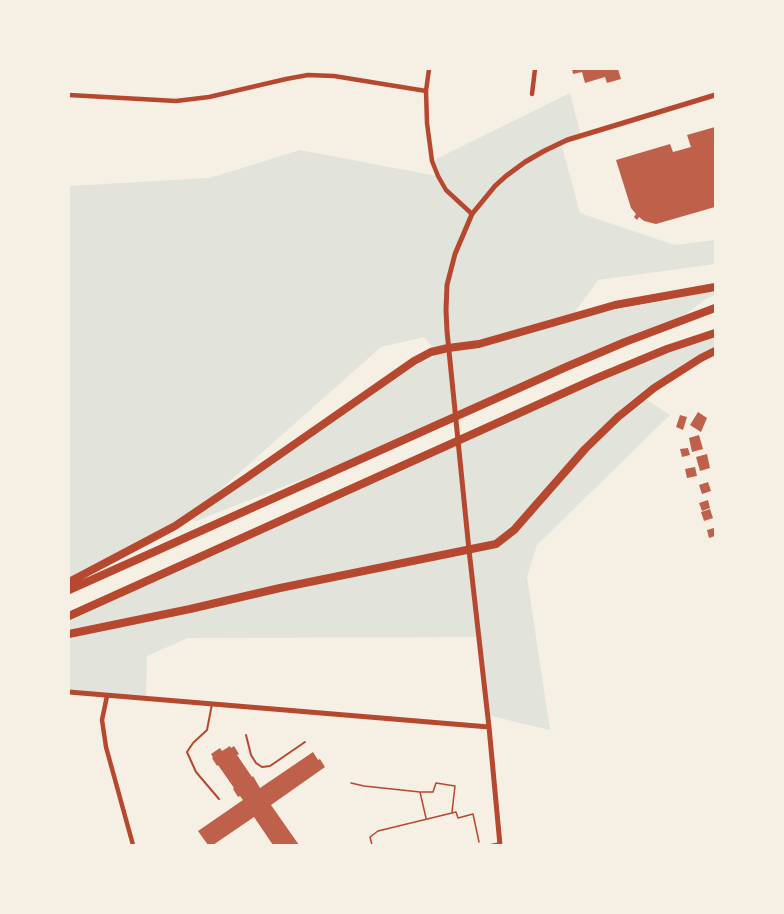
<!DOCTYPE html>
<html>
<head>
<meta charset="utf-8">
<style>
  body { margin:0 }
  #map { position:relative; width:784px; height:914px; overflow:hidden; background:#f6efe4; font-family:Jost,sans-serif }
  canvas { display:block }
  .frame { position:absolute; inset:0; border:70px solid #f6efe4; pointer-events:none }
</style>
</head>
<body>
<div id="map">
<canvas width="784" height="914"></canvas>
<div class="frame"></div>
</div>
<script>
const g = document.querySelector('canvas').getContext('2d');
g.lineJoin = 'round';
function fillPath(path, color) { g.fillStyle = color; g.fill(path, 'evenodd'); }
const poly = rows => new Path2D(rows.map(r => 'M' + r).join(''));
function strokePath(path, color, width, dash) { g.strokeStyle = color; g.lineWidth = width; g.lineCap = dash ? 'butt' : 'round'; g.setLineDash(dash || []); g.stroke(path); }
fillPath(poly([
  [570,93,581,136,561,143,580,213,674,245,715,240,715,264,598,280,572,316,616,310,715,291,715,296,707,298,674,323,420,433,196,521,192,520,391,382,415,365,433,358,436,351,424,337,381,347,194,513,69,582,69,186,210,178,300,150,437,176,432,161],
  [715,333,715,351,643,397,670,415,537,545,527,577,550,730,487,715,478,637,188,638,147,656,146,699,69,692,69,616,597,378]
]), '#e2e4dc');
fillPath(poly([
  [572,69,618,69,621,79,607,83,605,77,585,83,582,72,573,74],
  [715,127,715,207,656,224,644,221,639,217,637,220,634,217,636,214,631,208,616,160,670,144,673,152,691,147,687,135],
  [698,412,707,418,701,432,690,425],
  [680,415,687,417,683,430,676,427],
  [699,435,703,449,692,452,689,438],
  [688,448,690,455,682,457,680,449],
  [707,454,710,468,700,471,696,457],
  [695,467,697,476,687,478,685,469],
  [708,482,711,491,702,494,699,485],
  [708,500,710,508,702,511,699,503],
  [710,509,713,518,704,521,701,512],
  [714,528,715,536,709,538,707,530],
  [230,746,231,748,234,746,239,754,237,755,252,777,253,776,260,788,313,752,318,760,320,759,325,767,271,805,299,845,273,845,254,817,213,845,208,845,198,831,243,800,240,796,238,797,233,789,234,788,218,765,217,766,212,758,213,757,211,754,220,748,222,751]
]), '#bf614a');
strokePath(poly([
  [351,783,364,786,420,792,426,818],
  [421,792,433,792,436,783,455,786,452,812],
  [372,845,370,837,378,831,456,812,458,818,473,814,479,842]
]), '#b5482f', 1.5);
strokePath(poly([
  [212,704,207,730,193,743,187,752,196,772,219,799],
  [246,735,251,755,256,763,262,767,270,766,305,742],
  [490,845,500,843]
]), '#b5482f', 2);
strokePath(poly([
  [429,69,426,91,427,123,432,161,438,176,446,190,472,214],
  [532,94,535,69],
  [69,95,176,101,209,97,286,79,308,75,334,76,426,91],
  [107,696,102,720,106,747,133,845]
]), '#b5482f', 4.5);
strokePath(poly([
  [69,692,489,727],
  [500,845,489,727,469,550,447,331,446,310,447,285,455,254,472,214,495,186,506,176,525,162,544,151,567,140,715,95]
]), '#b5482f', 5);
strokePath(poly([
  [69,582,175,526,246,478,414,361,431,352,448,348,479,344,615,305,715,287],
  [69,590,566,367,625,342,715,308],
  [69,616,597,378,667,349,715,333],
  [69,634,190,609,280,588,496,544,514,530,585,449,618,417,654,388,701,358,715,351]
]), '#b5482f', 8);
</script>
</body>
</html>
